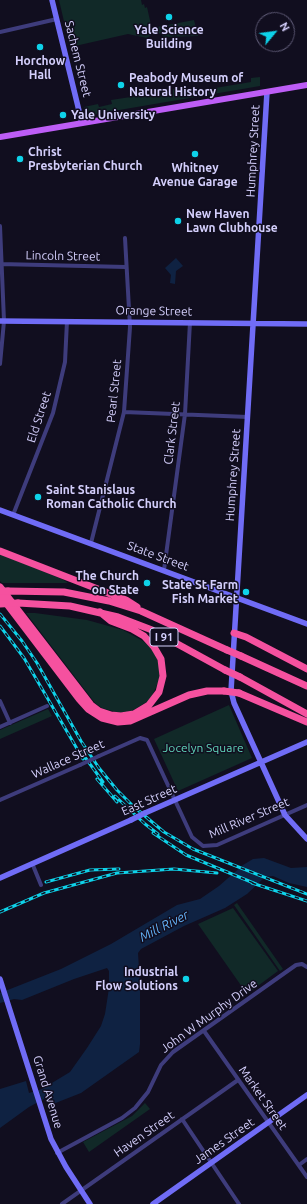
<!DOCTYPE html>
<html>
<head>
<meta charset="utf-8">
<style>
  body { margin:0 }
  #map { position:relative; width:307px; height:1204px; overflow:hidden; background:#110e1f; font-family:Ubuntu,sans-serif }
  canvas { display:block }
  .north { position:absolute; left:255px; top:12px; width:40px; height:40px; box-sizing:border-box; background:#110e1f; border:1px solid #5f5b77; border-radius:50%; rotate:61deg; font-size:11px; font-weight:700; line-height:16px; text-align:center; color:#d4cffc }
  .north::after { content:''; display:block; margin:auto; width:14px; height:18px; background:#0ed2e9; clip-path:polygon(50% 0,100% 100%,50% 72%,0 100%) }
</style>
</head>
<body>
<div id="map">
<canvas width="307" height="1204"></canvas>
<div class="north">N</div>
</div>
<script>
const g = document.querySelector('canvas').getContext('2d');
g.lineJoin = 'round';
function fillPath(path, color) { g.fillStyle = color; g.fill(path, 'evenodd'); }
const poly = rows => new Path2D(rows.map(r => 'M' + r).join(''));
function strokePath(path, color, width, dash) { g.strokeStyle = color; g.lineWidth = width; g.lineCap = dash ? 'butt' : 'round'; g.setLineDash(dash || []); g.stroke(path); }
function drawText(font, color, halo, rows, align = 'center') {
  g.font = font + ' Ubuntu,sans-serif'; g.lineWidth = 3; g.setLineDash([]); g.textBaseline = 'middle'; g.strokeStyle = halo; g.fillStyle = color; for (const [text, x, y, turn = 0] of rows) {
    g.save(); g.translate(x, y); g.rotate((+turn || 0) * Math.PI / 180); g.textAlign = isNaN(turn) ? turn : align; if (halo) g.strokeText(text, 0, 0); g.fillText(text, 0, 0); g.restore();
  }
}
fillPath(poly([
  [59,0,141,0,142,5,144,4,145,8,147,7,153,34,147,38,128,34,75,46,69,43],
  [194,20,198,36,164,37,159,33,157,27],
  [260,77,260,86,90,115,86,112,84,107,98,104,99,107,112,104,111,100,170,91,173,98,173,89,183,87,185,93,251,82,251,78],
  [0,554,62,579,68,583,2,583,0,581],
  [26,613,35,613,87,620,123,630,143,641,152,649,158,660,160,671,159,681,150,700,130,712,119,713,102,708,95,703],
  [229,705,252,758,178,791,154,739],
  [48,709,52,716,0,739,0,730],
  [237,903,283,969,280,971,234,905],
  [233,908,278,971,247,994,198,924],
  [145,1103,150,1109,89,1152,83,1142,132,1116]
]), '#112928');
fillPath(poly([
  [176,258,183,266,176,271,175,284,170,283,171,275,165,268],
  [264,858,291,868,307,867,307,887,289,883,273,876,265,877,247,894,225,908,184,926,141,949,138,953,140,985,140,1044,139,1052,81,1093,53,1104,44,1099,29,1107,0,1128,0,1089,26,1081,29,1093,42,1089,70,1072,87,1048,101,1026,105,1014,109,988,109,971,107,968,74,979,22,1000,14,999,0,1003,0,993,61,969,111,944,177,905,200,899,219,886,243,865,253,859]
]), '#0f2242');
strokePath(poly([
  [0,32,57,19],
  [0,226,4,321,0,364],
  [0,264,126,267],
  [124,412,248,417],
  [13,515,53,413,65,362,67,321],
  [91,543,124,412,130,327,125,238],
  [164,570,185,414,190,322],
  [0,701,10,723],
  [0,727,47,706],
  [99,756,140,738,147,740,192,837,203,846,217,845,307,805],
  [0,800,80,765],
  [32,863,41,885],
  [204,1031,307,1177],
  [182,1119,239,1204],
  [57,1153,122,1118,135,1108,148,1092,161,1065,173,1052,296,965,302,964,307,967],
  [299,1165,307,1159],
  [62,1204,238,1080]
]), '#3e3c7c', 4);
strokePath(poly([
  [52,0,82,123],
  [267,92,231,691,234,703,285,815,307,839],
  [0,321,307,324],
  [0,510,307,624],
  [145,813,307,742],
  [0,878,131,820],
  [0,979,51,1139,66,1167,90,1204],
  [153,1204,307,1095]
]), '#706cf6', 5.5);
strokePath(poly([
  [0,137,307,85]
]), '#bd5df6', 6);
strokePath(poly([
  [0,551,126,600,137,607],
  [0,587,91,705,99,711,111,715,121,716,134,714,149,705,159,692,163,676,161,659,154,647,144,636,132,629,111,621,100,612],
  [8,591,64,592,109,601,141,611,227,650],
  [0,595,79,699,88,709,102,718,118,722,130,721,189,695,207,691,224,691],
  [18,603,70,606,118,617,152,630,225,670],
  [234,633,246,637,307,669],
  [241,656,307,686],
  [240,677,307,714],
  [239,693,307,722]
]), '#f5519f', 7);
const rail = poly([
  [0,614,22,641,37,663,81,741,99,768,117,790,133,806,164,832,193,849,307,894],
  [0,626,24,658,83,759],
  [82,753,103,782],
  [97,779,117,802],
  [115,796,145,824,158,834],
  [153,833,186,855,256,884],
  [46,882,90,870,119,869],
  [252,883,307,901],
  [0,912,44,893,117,873,174,869,217,873]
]);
strokePath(rail, '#0ed2e9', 3);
strokePath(rail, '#110e1f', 1.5, [4.5]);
strokePath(poly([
  [80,765,99,756]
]), '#3e3c7c', 4);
strokePath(poly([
  [131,820,145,813]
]), '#706cf6', 5.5);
strokePath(poly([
  [0,591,8,591],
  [0,604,18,603],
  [227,650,241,656],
  [225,670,240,677],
  [224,691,239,693]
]), '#f5519f', 7);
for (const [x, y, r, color] of [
  [169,17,4,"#0ed2e9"],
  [40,47,4,"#0ed2e9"],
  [121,85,4,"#0ed2e9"],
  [63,115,4,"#0ed2e9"],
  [195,154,4,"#0ed2e9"],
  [20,159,4,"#0ed2e9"],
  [178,221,4,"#0ed2e9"],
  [38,497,4,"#0ed2e9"],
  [147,583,4,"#0ed2e9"],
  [246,592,4,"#0ed2e9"],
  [186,979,4,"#0ed2e9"]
]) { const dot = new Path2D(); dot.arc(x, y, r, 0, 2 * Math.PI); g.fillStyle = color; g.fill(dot); strokePath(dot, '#110e1f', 1.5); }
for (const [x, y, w] of [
  [164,637,28]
]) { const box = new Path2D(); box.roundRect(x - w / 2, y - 9, w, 18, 3); g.fillStyle = '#110e1f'; g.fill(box); strokePath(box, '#d4cffc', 1); }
drawText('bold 11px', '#d4cffc', null, [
  ["I 91",164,637]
]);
drawText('bold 12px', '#d4cffc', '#110e1f', [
  ["Yale Science",169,30,"center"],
  ["Building",169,44,"center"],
  ["Horchow",40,61,"center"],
  ["Hall",40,75,"center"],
  ["Peabody Museum of",129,78],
  ["Natural History",129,92],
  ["Yale University",71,115],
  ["Christ",28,152],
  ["Presbyterian Church",28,166],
  ["Whitney",195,168,"center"],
  ["Avenue Garage",195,182,"center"],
  ["New Haven",186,214],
  ["Lawn Clubhouse",186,228],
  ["Saint Stanislaus",46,490],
  ["Roman Catholic Church",46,504],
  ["The Church",139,576,"right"],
  ["on State",139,590,"right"],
  ["State St Farm",238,585,"right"],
  ["Fish Market",238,599,"right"],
  ["Industrial",178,972,"right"],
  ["Flow Solutions",178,986,"right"]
], 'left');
drawText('12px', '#d4cffc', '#110e1f', [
  ["Sachem Street",78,59,76],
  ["Humphrey Street",253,151,-87],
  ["Lincoln Street",63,256,1],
  ["Orange Street",154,311,1],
  ["Pearl Street",114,391,-84],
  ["Eld Street",39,417,-72],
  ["Clark Street",172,433,-83],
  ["Humphrey Street",233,475,-86],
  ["State Street",158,556,20],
  ["Wallace Street",68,759,-24],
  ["East Street",149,800,-24],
  ["Mill River Street",249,818,-23],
  ["John W Murphy Drive",209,1016,-36],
  ["Grand Avenue",48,1092,73],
  ["Market Street",263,1098,55],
  ["Haven Street",144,1134,-35],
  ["James Street",224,1141,-35]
]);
drawText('12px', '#60d7ba', '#110e1f', [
  ["Jocelyn Square",203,748]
]);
drawText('italic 13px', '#63b1f6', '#110e1f', [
  ["Mill River",164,926,-27]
]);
</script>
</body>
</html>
